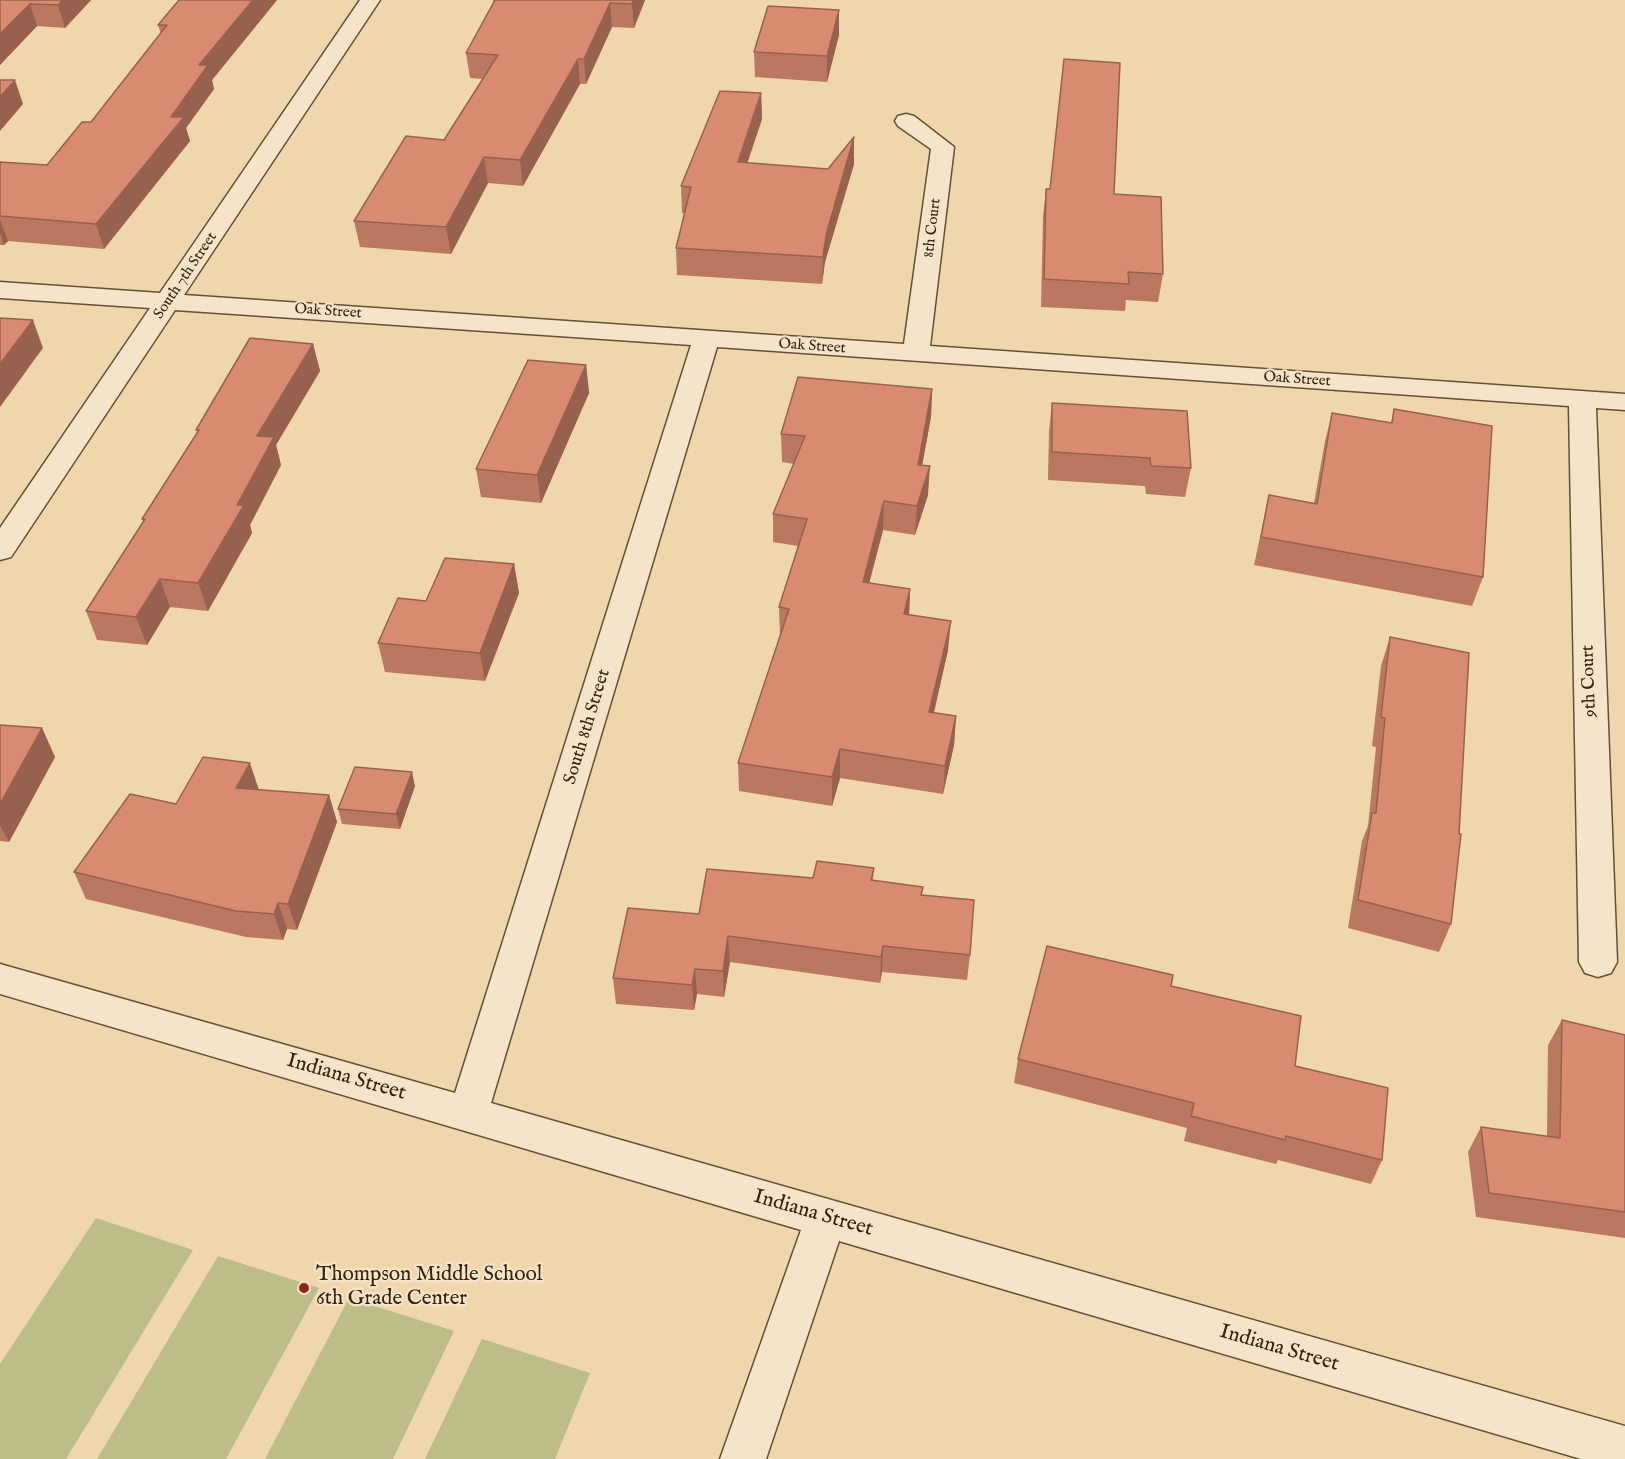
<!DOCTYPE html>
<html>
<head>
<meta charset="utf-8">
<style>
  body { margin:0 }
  canvas { display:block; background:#f0d6ac }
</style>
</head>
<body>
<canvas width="1625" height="1459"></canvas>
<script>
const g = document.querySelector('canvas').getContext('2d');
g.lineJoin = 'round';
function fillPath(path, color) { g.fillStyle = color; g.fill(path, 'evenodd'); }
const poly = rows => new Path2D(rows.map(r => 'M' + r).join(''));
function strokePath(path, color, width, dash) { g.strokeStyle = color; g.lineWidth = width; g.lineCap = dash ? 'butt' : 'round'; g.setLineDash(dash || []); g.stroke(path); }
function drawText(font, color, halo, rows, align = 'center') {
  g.font = font + ' "IM FELL English",serif'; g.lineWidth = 4.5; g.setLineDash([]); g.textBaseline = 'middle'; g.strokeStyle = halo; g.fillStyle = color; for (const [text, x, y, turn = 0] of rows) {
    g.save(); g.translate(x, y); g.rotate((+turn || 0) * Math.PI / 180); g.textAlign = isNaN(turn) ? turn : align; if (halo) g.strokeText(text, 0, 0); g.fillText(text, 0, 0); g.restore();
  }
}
fillPath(poly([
  [96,1218,193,1250,66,1459,0,1459,0,1364],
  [218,1256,319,1288,226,1459,97,1459],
  [349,1298,454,1331,393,1459,265,1459],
  [482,1339,590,1373,555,1459,425,1459]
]), '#bcbd88');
const minor = poly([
  [360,0,380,0,184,295,904,344,931,149,898,126,895,121,898,116,906,114,914,116,954,147,930,346,1625,394,1625,410,1596,408,1617,962,1611,973,1598,977,1585,973,1579,962,1569,406,717,347,491,1103,1625,1426,1625,1459,1581,1459,839,1241,766,1459,720,1459,801,1230,0,994,0,964,455,1093,691,345,175,310,11,557,0,560,0,528,150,308,0,298,0,282,160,293,360,0]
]);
strokePath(minor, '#645136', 3);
fillPath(minor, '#f5e4c9');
fillPath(poly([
  [0,0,91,0,65,28,37,26,0,65],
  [179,0,277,0,212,80,214,89,186,128,190,141,104,249,8,241,4,245,0,245,0,162,47,165,91,122,161,34,158,25],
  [493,0,645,0,634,28,612,27,586,84,580,84,523,186,488,183,451,254,360,247,354,221,444,140,483,79,470,78,466,53,493,3],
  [839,10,839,35,827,82,755,77,754,52],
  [761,93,762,119,747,163,828,169,854,164,825,262,822,284,677,275,676,248,685,213,682,213,681,186],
  [1046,189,1114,194,1163,274,1158,302,1126,300,1125,311,1041,307,1043,216],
  [313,344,320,371,276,445,281,465,250,525,252,533,208,611,170,607,147,645,97,640,86,611,143,522,142,519,197,432,196,430],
  [586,365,589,393,541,503,481,497,476,469],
  [932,389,931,417,922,465,928,495,915,535,883,530,869,583,910,589,909,615,948,650,934,713,956,716,954,745,943,794,840,778,832,806,739,791,738,763,780,636,779,607,798,546,773,542,773,514,794,464,782,462,781,434],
  [1052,403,1191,468,1185,497,1146,494,1145,486,1048,480,1049,431],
  [1394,409,1483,577,1472,606,1254,565,1269,495,1314,503,1325,441,1332,413,1391,423],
  [514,564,519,593,485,681,385,672,378,643],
  [1390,637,1451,924,1439,952,1348,928,1362,841,1368,826,1376,747,1372,746,1381,666],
  [0,725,42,728,55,757,9,842,0,841],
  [415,786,400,829,342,824,338,809],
  [259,790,329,795,337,822,297,930,287,929,283,940,246,937,86,899,74,872,176,804],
  [874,868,873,880,922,895,970,955,967,980,882,972,880,983,730,962,724,997,697,994,694,1010,616,1004,613,978,699,914,813,878],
  [1171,986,1295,1066,1382,1160,1371,1184,1278,1160,1276,1164,1184,1141,1187,1128,1014,1083,1018,1059],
  [1562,1020,1625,1035,1625,1238,1476,1217,1468,1152,1481,1127,1547,1136,1548,1045]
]), '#bb7861');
fillPath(poly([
  [63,0,91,0,65,28,58,5],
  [253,0,277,0,212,80,214,89,186,128,190,141,104,249,96,224,171,117,199,65],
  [633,0,645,0,634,28,632,4],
  [610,3,612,27,586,84,584,59],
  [30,4,37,26,0,65,0,34],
  [839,10,839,35,827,82,827,56],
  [578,59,580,84,523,186,520,160],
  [15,80,23,104,0,131,0,97],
  [761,93,762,119,739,188,738,162],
  [854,137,854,164,825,262,822,284,823,257,826,235],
  [484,157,488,183,451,254,446,227],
  [0,220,8,241,4,245,0,233],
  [33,320,43,348,0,407,0,364],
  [313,344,320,371,276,445,281,465,250,525,252,533,208,611,198,583,237,505,257,436],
  [586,365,589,393,541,503,537,475],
  [932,389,931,417,917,493,918,465],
  [930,466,928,495,915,535,917,506],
  [884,501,883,530,862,611,863,582],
  [514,564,519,593,485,681,480,653],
  [160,579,170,607,147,645,136,617],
  [910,589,909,617,904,614],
  [951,621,948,650,927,741,929,712],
  [956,716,954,745,943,794,945,766],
  [42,728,55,757,9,842,0,825,0,804],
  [840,749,840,778,832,806,832,777],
  [250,763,259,790,236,788],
  [412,772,415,786,400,829,396,814],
  [329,795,337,822,297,930,288,904],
  [278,903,287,929,283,940,274,914],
  [728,936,730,962,724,997,723,971],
  [883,946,882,972,880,983,881,957],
  [695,969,697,994,694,1010,692,985]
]), '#98614f');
const building = poly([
  [0,0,63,0,58,5,30,4,0,34,0,0],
  [179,0,253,0,199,65,208,65,171,117,184,117,96,224,0,216,0,162,47,165,82,122,91,122,167,25,158,25,179,0],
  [495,0,633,0,632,4,610,3,584,59,578,59,520,160,484,157,446,227,354,221,406,136,444,140,498,55,466,53,495,0],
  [768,6,839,10,827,56,754,52,768,6],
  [1064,59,1120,63,1114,194,1161,197,1163,274,1128,272,1129,284,1044,279,1046,189,1050,189,1064,59],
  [0,80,15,80,0,97,0,80],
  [720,91,761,93,738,162,828,169,854,137,826,235,823,257,676,248,691,187,681,186,720,91],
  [0,318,33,320,0,364,0,318],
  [250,338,313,344,257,436,274,437,237,505,244,505,198,583,160,579,136,617,86,611,145,519,142,519,199,430,196,430,250,338],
  [528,360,586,365,537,475,476,469,528,360],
  [798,377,932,389,918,465,930,466,917,506,884,501,863,582,910,589,904,614,951,621,929,712,956,716,945,766,840,749,832,777,738,763,789,609,779,607,807,519,773,514,805,436,781,434,798,377],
  [1052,403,1187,411,1191,468,1151,466,1150,458,1052,452,1052,403],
  [1394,409,1492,426,1483,577,1261,537,1269,495,1317,504,1332,413,1392,423,1394,409],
  [445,558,514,564,480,653,378,643,398,598,426,601,445,558],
  [1390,637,1469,653,1459,834,1461,834,1451,924,1358,900,1372,813,1376,813,1385,718,1381,717,1390,637],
  [0,725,42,728,0,804,0,725],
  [203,757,250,763,236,788,329,795,288,904,278,903,274,914,236,911,74,872,130,794,176,804,203,757],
  [355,767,412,772,396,814,338,809,355,767],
  [817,861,874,868,871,880,923,887,921,895,974,900,970,955,883,946,881,957,728,936,723,971,695,969,692,985,613,978,628,908,699,914,707,869,813,878,817,861],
  [1047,946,1173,975,1171,986,1301,1016,1295,1066,1388,1088,1382,1160,1286,1136,1285,1140,1191,1116,1194,1103,1018,1059,1047,946],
  [1562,1020,1625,1035,1625,1212,1489,1193,1481,1127,1560,1138,1562,1020]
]);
fillPath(building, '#d98b71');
strokePath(building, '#98614f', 1.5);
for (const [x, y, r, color] of [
  [304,1288,6,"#8f2418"]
]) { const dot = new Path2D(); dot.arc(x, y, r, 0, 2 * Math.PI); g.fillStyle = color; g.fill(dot); strokePath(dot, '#f5e4c9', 2); }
drawText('15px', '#35250e', '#f5e4c9', [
  ["8th Court",933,228,-83],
  ["South 7th Street",186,276,-56],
  ["Oak Street",328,312,4],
  ["Oak Street",812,347,4],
  ["Oak Street",1297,380,4]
]);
drawText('18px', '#35250e', '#f5e4c9', [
  ["9th Court",1590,681,-92],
  ["South 8th Street",588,727,-73]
]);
drawText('21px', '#35250e', '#f5e4c9', [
  ["Indiana Street",346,1078,16],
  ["Indiana Street",813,1214,16],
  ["Indiana Street",1279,1349,16]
]);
drawText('21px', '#35250e', '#f5e4c9', [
  ["Thompson Middle School",316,1276],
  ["6th Grade Center",316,1300]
], 'left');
</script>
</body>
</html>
